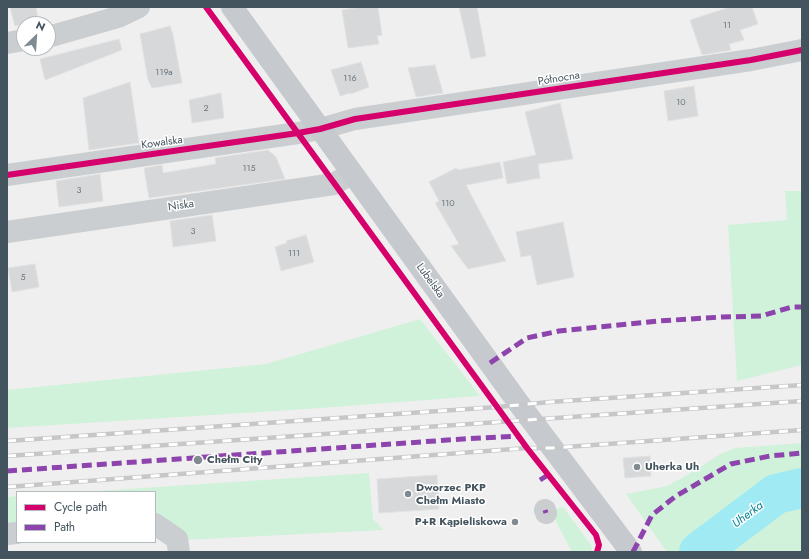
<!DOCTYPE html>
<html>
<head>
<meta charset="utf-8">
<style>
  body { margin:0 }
  #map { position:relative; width:809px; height:559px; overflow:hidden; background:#f0efef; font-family:Jost,sans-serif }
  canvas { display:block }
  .frame { position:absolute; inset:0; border:8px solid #44545e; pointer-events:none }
  .legend { position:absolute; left:16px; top:491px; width:140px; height:52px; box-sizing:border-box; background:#fff; border:1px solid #b4bbbf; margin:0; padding:5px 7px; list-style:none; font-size:12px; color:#44545e }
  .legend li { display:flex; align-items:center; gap:8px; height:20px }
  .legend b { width:20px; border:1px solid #b4bbbf }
  .north { position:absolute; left:16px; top:16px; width:40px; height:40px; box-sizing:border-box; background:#fff; border:1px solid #b4bbbf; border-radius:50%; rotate:25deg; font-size:11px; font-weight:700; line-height:16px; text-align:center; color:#44545e }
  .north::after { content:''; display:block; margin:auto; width:14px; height:18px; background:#808a91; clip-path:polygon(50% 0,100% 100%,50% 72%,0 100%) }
</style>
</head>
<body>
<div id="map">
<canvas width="809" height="559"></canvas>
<div class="frame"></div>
<ul class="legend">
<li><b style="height:5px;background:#d6006c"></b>Cycle path</li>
<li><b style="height:5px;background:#8e44ad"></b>Path</li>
</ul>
<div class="north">N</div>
</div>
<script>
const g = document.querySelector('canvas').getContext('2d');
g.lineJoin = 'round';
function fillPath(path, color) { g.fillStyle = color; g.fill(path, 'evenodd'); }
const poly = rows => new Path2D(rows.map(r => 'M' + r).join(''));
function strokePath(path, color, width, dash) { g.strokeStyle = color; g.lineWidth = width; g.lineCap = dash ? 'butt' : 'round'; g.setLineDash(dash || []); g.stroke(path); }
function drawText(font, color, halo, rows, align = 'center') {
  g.font = font + ' Jost,sans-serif'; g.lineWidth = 3; g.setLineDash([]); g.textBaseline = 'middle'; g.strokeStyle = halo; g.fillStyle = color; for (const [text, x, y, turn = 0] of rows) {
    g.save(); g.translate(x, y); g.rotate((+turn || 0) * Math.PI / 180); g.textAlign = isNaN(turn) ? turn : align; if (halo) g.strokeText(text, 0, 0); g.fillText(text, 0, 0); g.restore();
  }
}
fillPath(poly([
  [785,191,802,191,802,365,737,381,728,225,787,220],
  [420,319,480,396,307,409,7,428,7,390,266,364],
  [802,443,802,552,667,552,626,494,667,486,696,470,720,454,735,448],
  [369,473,373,519,384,530,183,540,155,523,155,492,82,492],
  [17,496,17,531,7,532,7,497],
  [563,507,591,545,592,550,591,552,572,552,550,510]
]), '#d0f2da');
strokePath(poly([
  [699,552,776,494,802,488]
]), '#a0eaf4', 40);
const building = poly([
  [10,7,36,7,39,24,23,24,15,26,10,7],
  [361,7,378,7,382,35,377,36,379,44,348,48,342,10,361,7],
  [459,7,477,7,486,56,471,59,459,7],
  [730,7,752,7,758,24,740,30,744,40,729,44,731,50,702,55,690,20,730,7],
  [170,26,173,35,182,83,152,88,148,80,140,34,170,26],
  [119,39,122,50,45,80,40,59,119,39],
  [361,62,369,87,351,94,350,93,340,96,331,70,361,62],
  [435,65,443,93,416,97,408,68,435,65],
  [130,82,139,143,89,150,83,98,130,82],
  [694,86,698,116,668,121,664,91,694,86],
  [221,93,224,118,192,123,189,100,221,93],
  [560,103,573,159,538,164,540,178,507,184,503,162,536,155,525,112,560,103],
  [268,150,276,157,285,179,149,198,144,168,162,165,163,173,216,164,215,158,268,150],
  [500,162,503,178,466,185,506,261,468,269,451,246,459,244,435,203,439,201,429,182,456,168,458,170,500,162],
  [100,174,103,201,59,207,56,181,100,174],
  [212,215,216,241,173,247,170,221,212,215],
  [563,222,574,277,537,285,531,255,521,257,516,232,563,222],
  [306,235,314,262,281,271,275,247,287,243,286,241,306,235],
  [35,264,39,287,12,292,8,268,35,264],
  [650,456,651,476,625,478,623,458,650,456],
  [437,475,439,509,379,513,377,479,437,475]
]);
fillPath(building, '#d7d8d9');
strokePath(building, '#e1e1e2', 1);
strokePath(poly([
  [48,36,55,35,118,17,139,7],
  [7,43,24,40],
  [7,175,298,133,320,129,355,119,751,60,802,50],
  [7,232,334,184,352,173],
  [545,510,546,513],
  [155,524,177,539,179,552],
  [7,534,17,533]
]), '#caced0', 22);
strokePath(poly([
  [232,7,520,405,631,552]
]), '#c6cace', 22);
const rail = poly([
  [7,441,497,407,550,402,802,385],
  [7,456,802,401],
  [7,487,527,448,552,448,802,430]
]);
strokePath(rail, '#c5c7c9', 4.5);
strokePath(rail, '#fff', 3, [9]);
strokePath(poly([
  [490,363,527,338,559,331,658,321,722,317,761,316,792,307,802,307],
  [7,471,463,439,519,436],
  [540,480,548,475],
  [545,510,546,513],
  [633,552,652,515,676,496,731,464,770,456,802,453]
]), '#8e44ad', 5, [10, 5]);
strokePath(poly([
  [206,7,527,448,596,535,599,545,597,552],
  [7,175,298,133,320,129,355,119,751,60,802,50]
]), '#d6006c', 6);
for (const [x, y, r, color] of [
  [198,460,5,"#808a91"],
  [637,467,4,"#808a91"],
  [408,494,4,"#808a91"],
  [515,522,4,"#808a91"]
]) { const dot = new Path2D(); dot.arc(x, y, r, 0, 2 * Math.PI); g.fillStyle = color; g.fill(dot); strokePath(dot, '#fff', 1.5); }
drawText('9px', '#6a767e', null, [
  ["11",727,26],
  ["119a",164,73],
  ["116",350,79],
  ["10",681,103],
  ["2",206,109],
  ["115",249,169],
  ["3",79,191],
  ["110",448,204],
  ["3",193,232],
  ["111",294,254],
  ["5",23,278]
]);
drawText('11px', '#44545e', '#fff', [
  ["Północna",559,79,-9],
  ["Kowalska",162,143,-8],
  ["Niska",181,206,-8],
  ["Lubelska",430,281,54]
]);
drawText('bold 11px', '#44545e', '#fff', [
  ["Chełm City",207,460],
  ["Uherka Uh",645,467],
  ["Dworzec PKP",416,488],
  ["Chełm Miasto",416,501],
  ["P+R Kąpieliskowa",507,522,"right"]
], 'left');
drawText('italic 12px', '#038293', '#fff', [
  ["Uherka",748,515,-37]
]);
</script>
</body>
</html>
